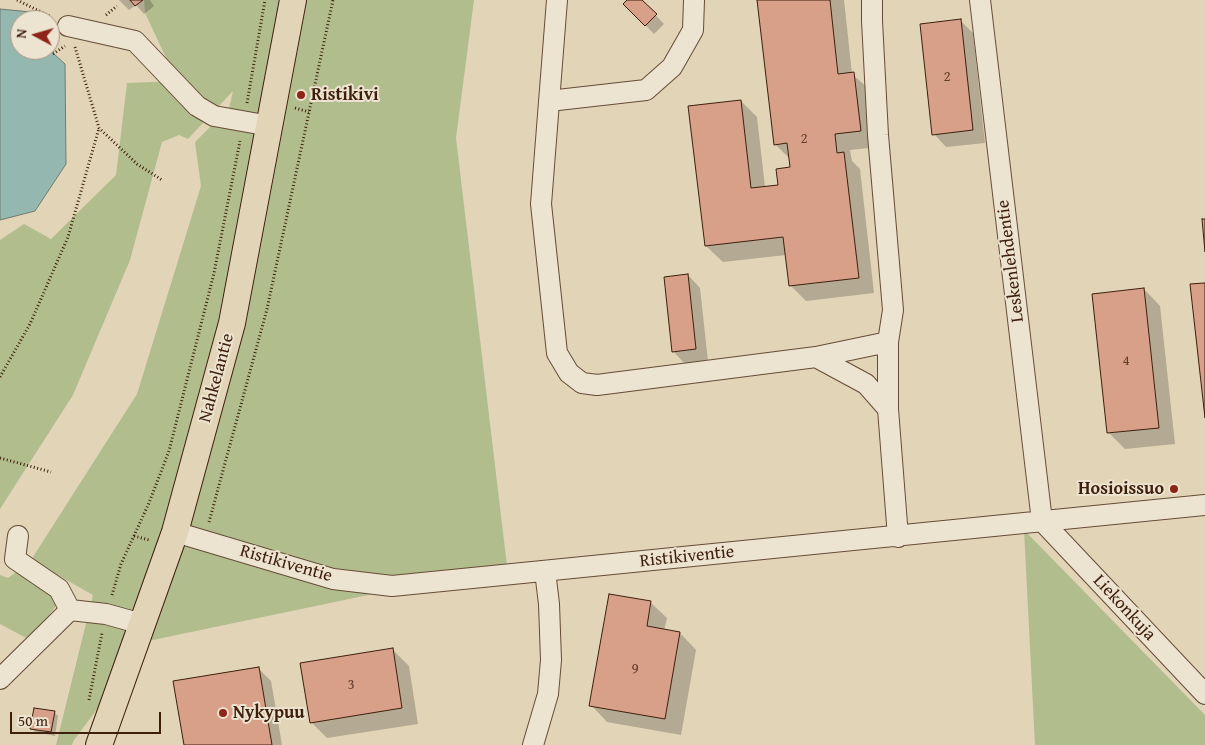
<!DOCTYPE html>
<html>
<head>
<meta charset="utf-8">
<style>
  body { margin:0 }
  #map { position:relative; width:1205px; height:745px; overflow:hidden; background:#e1d4b7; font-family:"Gentium Book Plus",serif }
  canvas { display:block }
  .north { position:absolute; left:10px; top:10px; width:50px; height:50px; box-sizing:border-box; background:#ece3d0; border:1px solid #a69582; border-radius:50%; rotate:276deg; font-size:14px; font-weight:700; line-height:20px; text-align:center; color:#3d1f0c }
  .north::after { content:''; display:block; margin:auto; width:18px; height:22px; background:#8f2418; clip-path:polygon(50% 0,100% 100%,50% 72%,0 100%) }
  .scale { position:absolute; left:10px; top:712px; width:151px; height:22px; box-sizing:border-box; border:2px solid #3d1f0c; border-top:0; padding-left:6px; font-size:15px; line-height:18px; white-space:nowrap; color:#3d1f0c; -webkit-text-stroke:4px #ece3d0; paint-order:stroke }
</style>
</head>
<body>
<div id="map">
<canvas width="1205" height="745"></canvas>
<div class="north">N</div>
<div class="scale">50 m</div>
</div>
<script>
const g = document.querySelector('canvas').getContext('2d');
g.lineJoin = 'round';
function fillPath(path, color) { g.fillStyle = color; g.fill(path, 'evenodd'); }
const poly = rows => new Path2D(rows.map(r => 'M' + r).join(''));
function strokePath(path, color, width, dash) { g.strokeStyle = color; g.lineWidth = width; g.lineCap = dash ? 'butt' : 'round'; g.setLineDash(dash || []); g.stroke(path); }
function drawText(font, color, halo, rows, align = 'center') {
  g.font = font + ' "Gentium Book Plus",serif'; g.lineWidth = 4; g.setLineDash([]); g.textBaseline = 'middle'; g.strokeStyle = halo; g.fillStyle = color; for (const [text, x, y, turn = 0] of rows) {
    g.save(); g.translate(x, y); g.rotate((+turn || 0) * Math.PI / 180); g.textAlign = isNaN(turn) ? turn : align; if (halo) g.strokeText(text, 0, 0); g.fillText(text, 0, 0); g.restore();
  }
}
fillPath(poly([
  [144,0,474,0,456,138,507,566,148,641,74,740,72,745,56,745,93,595,31,560,137,394,201,186,195,142,213,124,225,126,233,91,188,139,179,135,162,142,130,260,73,395,0,509,0,240,24,224,51,239,116,175,127,83,177,81,145,13],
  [1024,530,1205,715,1205,745,1035,745],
  [19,570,59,602,30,640,0,624,0,575,8,578]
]), '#b2bd8e');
const water = poly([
  [0,9,31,12,37,20,20,20,20,50,50,50,50,37,54,54,65,64,66,164,35,211,0,220,0,9]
]);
fillPath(water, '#94b8b0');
strokePath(water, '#717b6e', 1);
fillPath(poly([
  [119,0,150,0,154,6,144,14,136,5,129,10],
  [629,0,641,0,664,24,654,34,625,4],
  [758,0,844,0,852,74,870,90,877,147,850,150,852,161,860,169,874,293,806,301,790,285,786,255,723,262,706,246,690,107,741,101,757,117,765,187,780,186,791,168,790,159,775,144],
  [960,20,973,33,985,143,946,147,934,134],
  [688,275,700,288,708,361,685,364,673,351],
  [1144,289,1160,306,1175,444,1125,449,1109,433],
  [650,602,667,618,664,631,680,633,696,650,681,735,607,722,591,705],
  [393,650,409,666,418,724,327,738,311,722],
  [259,669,271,681,282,745,185,745],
  [54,712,58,716,55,736,35,732,32,728]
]), '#0003');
const building = poly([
  [130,0,143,0,135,6,130,0],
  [627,0,642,0,657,14,645,26,623,4,627,0],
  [757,0,830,0,838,74,854,72,861,131,835,134,837,153,844,152,859,278,789,286,783,237,705,246,688,106,741,100,751,188,778,185,776,169,790,167,787,143,774,145,757,0],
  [961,19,973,130,932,135,920,24,961,19],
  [1202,219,1205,219,1205,252,1202,219],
  [688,274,696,349,672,352,664,277,688,274],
  [1205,283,1205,418,1190,284,1205,283],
  [1144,288,1159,428,1107,433,1092,294,1144,288],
  [609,594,651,601,647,626,680,632,665,719,589,706,609,594],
  [393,648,402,708,310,723,300,663,393,648],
  [259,667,272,745,184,745,173,681,259,667],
  [34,708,55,711,51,732,30,729,34,708]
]);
fillPath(building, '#d8a089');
strokePath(building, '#3d1f0c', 1);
const minor = poly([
  [557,0,541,204,557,353,569,373,582,383,597,385,816,357,888,342],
  [872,0,872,21,878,135,893,310,888,342,888,409,898,537],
  [980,0,1042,521,1205,694],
  [68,26,135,41,197,106,214,116,270,126],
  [549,101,646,90,672,67,693,30,694,0],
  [816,357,866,384,888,409],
  [175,532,333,579,392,586,1205,505],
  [18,536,15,559,59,589,70,610],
  [0,679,70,610,106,614,142,624],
  [533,745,548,694,551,660,549,604,545,571]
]);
const major = poly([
  [99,745,175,532,232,323,293,0]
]);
strokePath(minor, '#664c37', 22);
strokePath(major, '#3d1f0c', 28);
strokePath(poly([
  [17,0,51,17],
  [106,15,117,6],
  [75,47,99,128,137,164,162,180],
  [53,54,65,46],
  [247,103,265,0],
  [295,108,309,112],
  [0,377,30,324,68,237,99,128],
  [0,458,51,472],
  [209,522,267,309,333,0],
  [134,536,149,540],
  [112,595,121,564,149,503,169,451,214,273,240,141],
  [89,700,102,633]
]), '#3d1f0c', 3, [1, 2.5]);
strokePath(minor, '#ece3d0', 20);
strokePath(major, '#e1d4b7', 26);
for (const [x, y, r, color] of [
  [301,95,5,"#8f2418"],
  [1174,489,5,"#8f2418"],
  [223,713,5,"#8f2418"]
]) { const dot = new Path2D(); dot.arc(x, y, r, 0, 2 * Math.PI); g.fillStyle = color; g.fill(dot); strokePath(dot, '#ece3d0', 2); }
drawText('15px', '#643f2b', null, [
  ["2",947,77],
  ["2",804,139],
  ["4",1126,361],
  ["9",635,669],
  ["3",351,685]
]);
drawText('bold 18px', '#3d1f0c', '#ece3d0', [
  ["Ristikivi",311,95],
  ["Hosioissuo",1164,489,"right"],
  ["Nykypuu",233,713]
], 'left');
drawText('18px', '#3d1f0c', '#ece3d0', [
  ["Leskenlehdentie",1011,261,-97],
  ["Nahkelantie",217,378,-75],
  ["Ristikiventie",687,557,-6],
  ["Ristikiventie",286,564,16],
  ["Liekonkuja",1124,608,47]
]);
</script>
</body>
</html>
